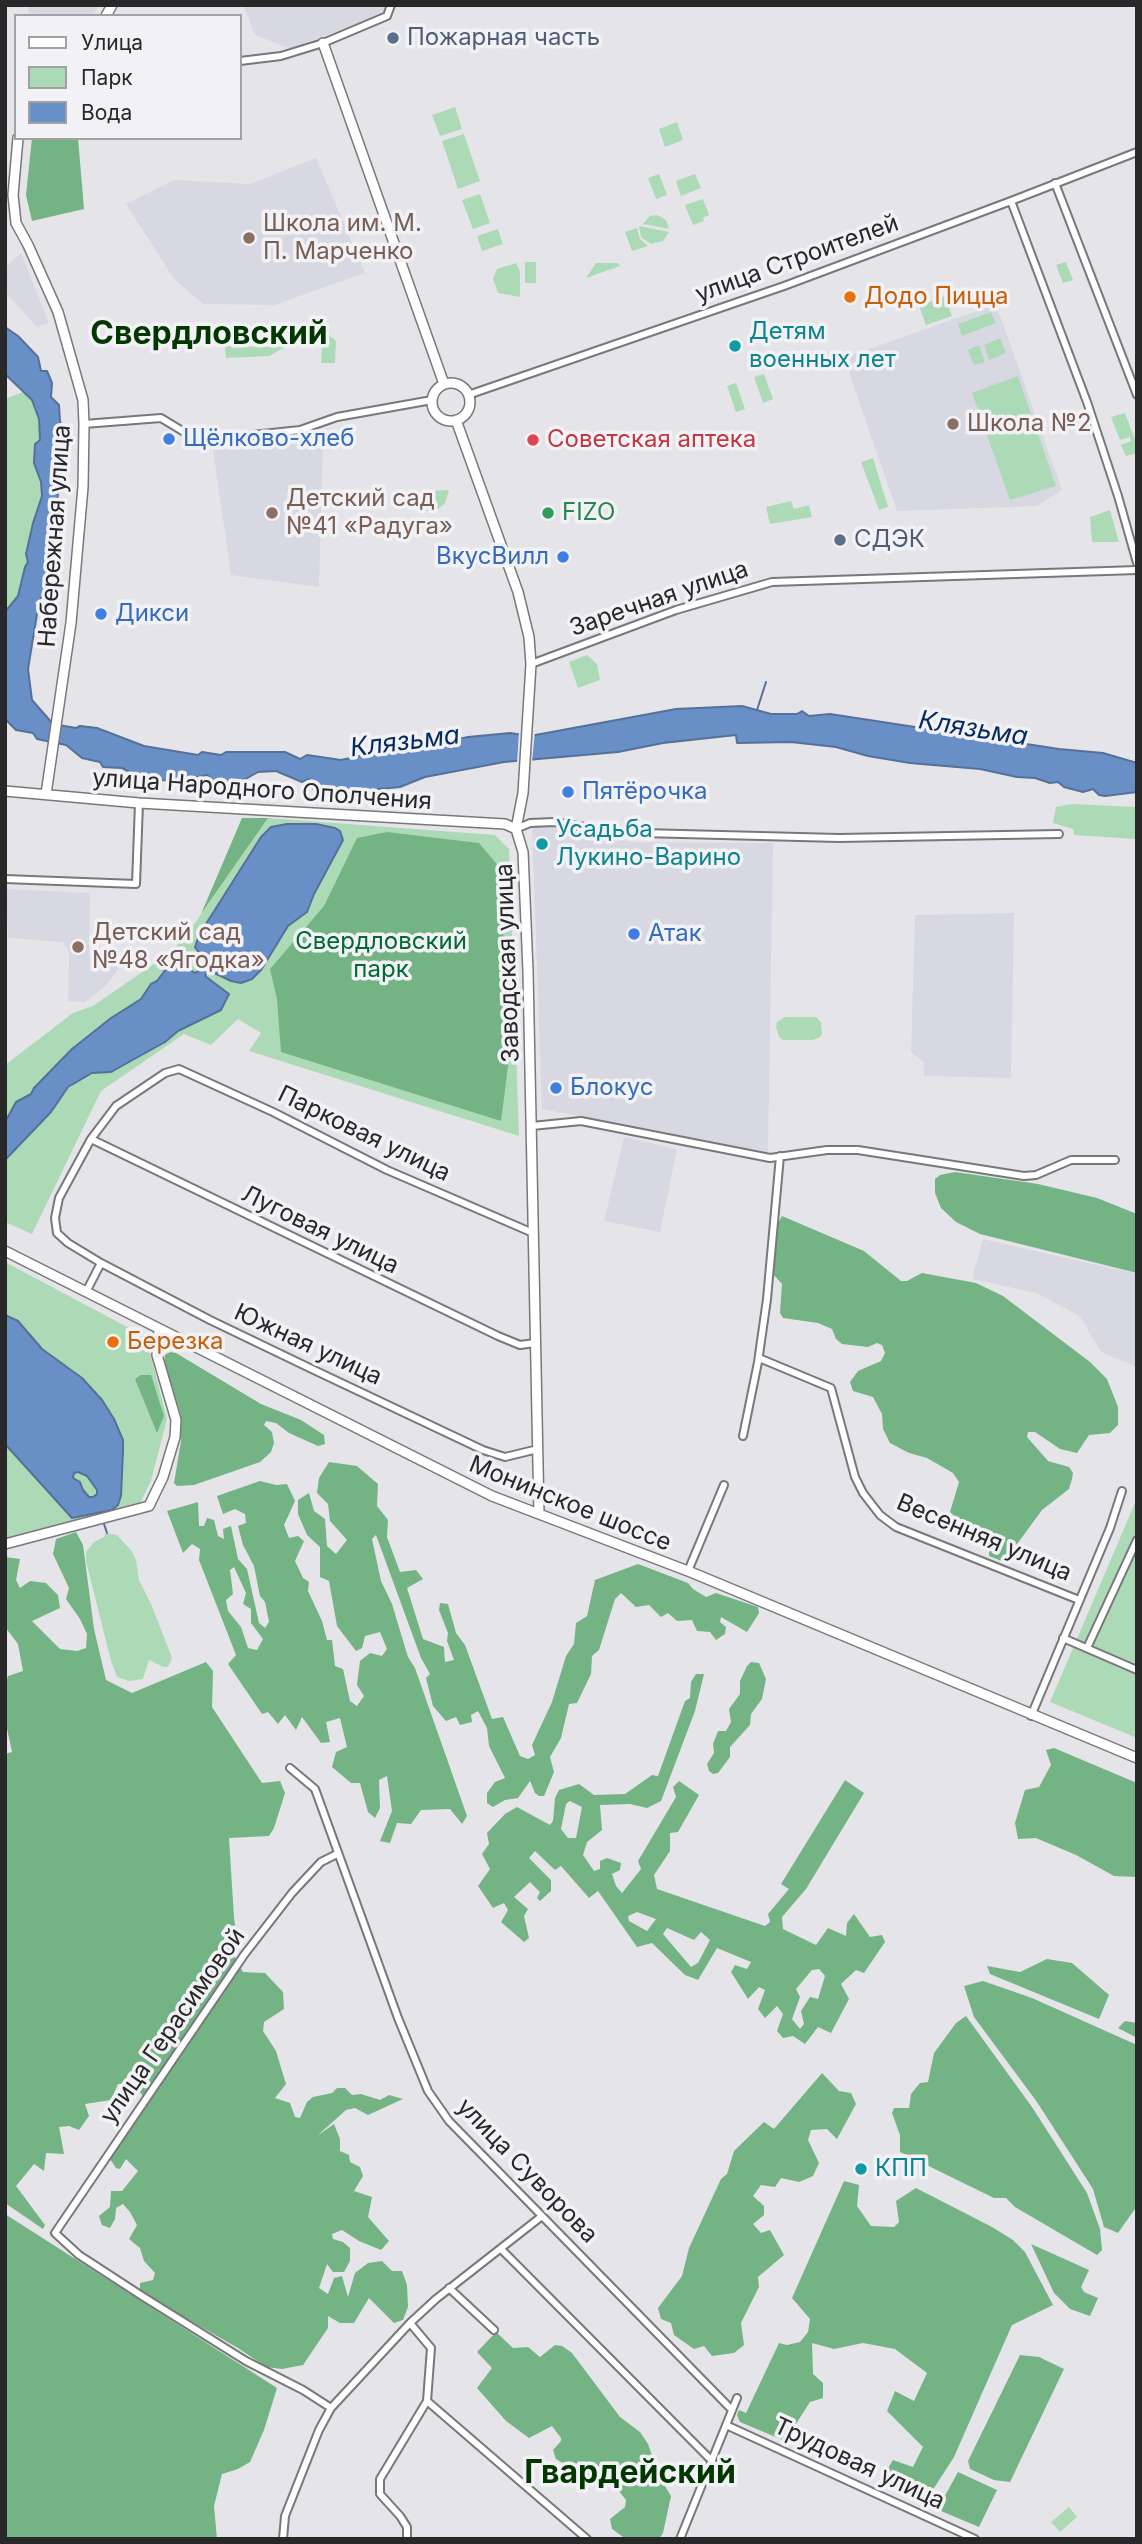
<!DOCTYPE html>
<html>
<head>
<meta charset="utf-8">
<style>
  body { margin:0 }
  #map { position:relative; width:1142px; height:2544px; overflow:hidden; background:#e5e5e9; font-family:Inter,sans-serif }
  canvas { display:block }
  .frame { position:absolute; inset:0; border:7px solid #282829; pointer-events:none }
  .legend { position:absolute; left:14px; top:14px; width:228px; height:126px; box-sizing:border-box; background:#f2f2f6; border:2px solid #a1a1a4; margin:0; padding:9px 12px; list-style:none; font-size:21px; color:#282829 }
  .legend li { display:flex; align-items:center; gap:14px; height:35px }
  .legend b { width:35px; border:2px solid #a1a1a4 }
</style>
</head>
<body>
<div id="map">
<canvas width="1142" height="2544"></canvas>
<div class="frame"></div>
<ul class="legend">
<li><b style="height:9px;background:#fff"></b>Улица</li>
<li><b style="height:19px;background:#addab6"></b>Парк</li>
<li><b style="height:19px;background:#698fc7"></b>Вода</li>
</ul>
</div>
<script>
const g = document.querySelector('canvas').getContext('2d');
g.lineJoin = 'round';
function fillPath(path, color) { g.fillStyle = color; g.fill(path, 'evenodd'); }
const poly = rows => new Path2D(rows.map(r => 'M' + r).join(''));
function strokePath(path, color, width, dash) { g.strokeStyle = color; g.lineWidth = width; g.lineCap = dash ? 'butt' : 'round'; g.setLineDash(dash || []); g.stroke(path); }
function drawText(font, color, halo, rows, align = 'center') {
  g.font = font + ' Inter,sans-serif'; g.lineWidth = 7; g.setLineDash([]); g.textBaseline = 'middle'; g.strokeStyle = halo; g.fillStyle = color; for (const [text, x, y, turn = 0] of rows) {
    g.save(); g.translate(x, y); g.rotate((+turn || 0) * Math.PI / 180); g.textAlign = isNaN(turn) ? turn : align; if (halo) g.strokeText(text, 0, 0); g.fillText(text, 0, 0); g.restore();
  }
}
fillPath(poly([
  [29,5,99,5,93,16,49,16,28,13],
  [243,5,385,5,384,13,291,49,255,35],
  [316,158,365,273,274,305,203,304,174,279,126,204,174,180,250,184],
  [21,253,49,323,37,327,5,292,5,268],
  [996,304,1062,490,1037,506,897,511,844,358],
  [323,440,319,587,231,575,213,450],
  [532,826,553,826,633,842,773,843,768,1153,542,1109],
  [6,889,90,893,89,955,127,957,106,986,85,1002,68,1001,69,952,63,942,8,938],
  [1014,913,1011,1078,924,1076,924,1063,911,1052,915,915],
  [624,1137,677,1149,660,1232,604,1221],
  [983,1239,1137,1274,1137,1367,1101,1352,1080,1316,1036,1293,972,1279]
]), '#d8d8e3');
fillPath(poly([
  [455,107,462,129,440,136,432,115],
  [677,122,683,140,665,147,659,129],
  [464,134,480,181,458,189,442,141],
  [659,174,667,195,656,199,648,178],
  [695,174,701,188,681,196,676,181],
  [480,194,490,223,473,229,462,200],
  [703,199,709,215,703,218,704,221,693,225,685,205],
  [657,215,666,220,669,229,643,224,650,216],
  [639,226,669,232,663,241,651,244,641,237],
  [637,228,640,239,648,246,632,251,625,232],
  [498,229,503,244,482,251,477,236],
  [525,262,536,262,536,283,525,283],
  [1066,262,1073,280,1063,283,1056,265],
  [516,263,520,271,520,297,498,293,493,279,497,269],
  [596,263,618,263,620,266,586,278],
  [945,296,952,316,926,325,919,306],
  [991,312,996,323,962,336,958,324],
  [323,330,336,341,335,363,321,363],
  [1000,338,1006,353,989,360,984,345],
  [284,340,289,345,269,356,226,358,225,346,267,347],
  [979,345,985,362,974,365,968,350],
  [764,374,773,399,763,403,754,377],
  [1018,376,1056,486,1010,500,972,393],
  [736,383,745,409,736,412,727,386],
  [23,392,32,400,39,419,40,440,34,463,41,482,42,496,32,523,26,553,29,563,18,596,5,612,5,399],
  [1125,413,1137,445,1137,453,1126,456,1121,445,1131,441,1130,437,1120,440,1111,417],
  [873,458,888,507,879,510,861,462],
  [449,490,445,503,438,509,430,511,421,510,413,505,408,492],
  [791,501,794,509,809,505,812,517,770,524,766,507],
  [1110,510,1119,542,1092,542,1090,517],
  [587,655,597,664,600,680,578,688,569,662],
  [1072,804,1137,807,1137,845,1135,839,1074,835,1073,829,1053,823,1056,807],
  [268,818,495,835,509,849,519,1136,249,1051,261,1033,238,1019,211,1045,184,1034,101,1091,32,1234,5,1222,5,1065,73,1013,93,1006,171,952,188,933],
  [785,1017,816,1017,821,1022,822,1034,819,1038,812,1040,783,1040,779,1037,776,1027,777,1022],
  [5,1262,146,1337,167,1419,151,1481,139,1505,5,1539],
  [1137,1498,1137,1738,1050,1702],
  [106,1533,117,1535,131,1550,136,1560,139,1580,152,1606,172,1658,168,1667,163,1667,149,1660,143,1679,129,1681,117,1677,111,1661,86,1561,86,1552,94,1542,104,1537],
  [1069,2507,1077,2517,1060,2532,1051,2522]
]), '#addab6');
fillPath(poly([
  [32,138,78,138,84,209,32,221,26,195],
  [242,818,268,818,201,914],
  [387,832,479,843,501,869,508,1066,501,1121,281,1052,277,999,270,969,324,906,357,838],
  [955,1172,1038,1184,1097,1198,1137,1214,1137,1273,980,1234,956,1222,941,1208,935,1193,935,1179,940,1175],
  [782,1216,864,1251,901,1281,907,1281,922,1273,976,1283,1003,1296,1090,1362,1107,1379,1118,1407,1118,1425,1110,1433,1089,1435,1077,1453,1060,1449,1035,1432,1028,1432,1027,1437,1048,1461,1069,1467,1073,1473,1072,1479,1069,1489,1042,1510,1009,1555,1002,1561,989,1556,989,1537,986,1529,976,1529,962,1523,950,1512,959,1482,953,1473,927,1458,909,1453,890,1443,883,1429,882,1414,873,1397,853,1391,850,1382,858,1371,881,1361,885,1353,882,1345,877,1343,868,1347,842,1344,836,1339,832,1329,818,1323,783,1318,780,1313,782,1284,773,1274,771,1262,776,1227],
  [170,1352,176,1353,261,1404,301,1420,324,1435,325,1444,318,1446,289,1433,276,1423,266,1421,264,1425,272,1432,274,1443,271,1452,260,1462,194,1485,177,1486,174,1483,181,1441,181,1415,164,1363,165,1355],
  [141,1375,151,1375,164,1416,157,1433,135,1379],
  [329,1462,357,1466,378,1484,377,1506,388,1520,387,1537,400,1572,416,1570,423,1579,407,1588,423,1639,444,1647,445,1662,454,1660,447,1641,448,1633,439,1610,440,1603,448,1604,456,1633,465,1645,492,1719,503,1717,520,1756,528,1759,535,1755,532,1745,552,1702,566,1656,574,1644,576,1623,587,1616,595,1580,638,1564,688,1583,693,1589,706,1597,716,1593,758,1607,759,1613,747,1632,721,1617,720,1622,726,1627,725,1634,716,1640,710,1632,697,1631,692,1620,677,1621,668,1613,661,1617,649,1605,636,1607,621,1593,615,1599,599,1650,592,1656,591,1674,577,1703,569,1704,561,1738,550,1757,554,1772,544,1796,539,1796,535,1793,530,1781,518,1798,505,1800,493,1807,487,1803,487,1793,495,1782,505,1778,489,1746,487,1728,478,1711,471,1715,472,1722,460,1725,456,1717,446,1721,433,1706,426,1678,430,1674,421,1658,376,1535,372,1539,381,1581,392,1604,408,1657,415,1668,467,1816,462,1824,450,1809,421,1810,411,1824,397,1823,390,1843,380,1841,392,1811,387,1776,379,1780,380,1808,375,1818,368,1812,360,1783,351,1783,332,1767,336,1752,347,1747,340,1718,326,1722,330,1742,321,1743,302,1717,296,1730,285,1715,278,1724,268,1712,262,1714,228,1664,236,1655,199,1560,200,1549,192,1544,183,1553,167,1511,198,1502,199,1526,204,1526,207,1518,214,1520,218,1536,224,1539,223,1529,231,1526,238,1559,247,1569,259,1623,265,1628,269,1622,265,1602,260,1596,254,1566,243,1545,238,1526,246,1523,245,1514,235,1509,223,1514,217,1496,260,1481,276,1485,287,1484,295,1501,284,1525,289,1538,298,1536,304,1541,295,1561,303,1578,309,1582,308,1591,322,1621,327,1640,332,1640,335,1666,343,1669,350,1701,357,1706,364,1696,357,1685,360,1661,370,1653,382,1656,387,1649,380,1632,365,1636,362,1648,356,1651,337,1626,329,1581,320,1577,320,1547,307,1535,298,1514,298,1500,309,1493,314,1511,325,1519,327,1546,336,1554,347,1540,330,1521,328,1504,317,1493,319,1478],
  [234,1567,246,1593,243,1604,251,1609,251,1623,263,1639,257,1650,248,1648,241,1627,228,1611,226,1600,233,1594,230,1570],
  [76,1532,83,1545,94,1629,106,1680,132,1693,206,1662,213,1671,212,1707,262,1783,280,1781,285,1793,274,1828,269,1836,229,1838,234,1918,237,1937,231,1950,243,1972,265,1973,283,1992,284,2009,264,2022,263,2031,276,2051,286,2084,275,2098,290,2103,295,2117,300,2118,307,2102,313,2097,332,2093,337,2088,345,2088,352,2095,361,2094,380,2100,389,2095,403,2099,368,2115,355,2108,346,2110,317,2136,334,2124,340,2139,340,2151,349,2155,350,2162,360,2167,363,2176,354,2191,372,2197,368,2217,389,2241,381,2250,359,2241,342,2230,332,2234,333,2239,343,2242,350,2248,350,2261,344,2272,333,2272,327,2264,319,2288,328,2294,334,2278,342,2276,348,2297,355,2273,368,2263,382,2261,392,2271,402,2271,407,2285,408,2307,403,2320,394,2323,369,2298,354,2323,340,2323,328,2316,328,2328,303,2365,282,2369,266,2367,238,2348,140,2292,140,2283,153,2280,155,2273,144,2261,140,2248,129,2239,137,2225,130,2212,123,2204,116,2208,115,2219,110,2228,102,2225,99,2216,110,2207,111,2191,122,2191,138,2171,126,2159,120,2169,116,2168,108,2156,146,2100,133,2083,118,2084,111,2100,85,2104,89,2116,79,2130,69,2126,59,2127,64,2154,46,2153,44,2171,34,2164,16,2186,45,2225,43,2229,5,2203,5,1754,12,1752,5,1719,5,1686,8,1676,23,1671,18,1644,5,1627,5,1557,20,1559,16,1580,20,1588,30,1581,46,1583,58,1595,60,1608,32,1621,60,1649,77,1651,86,1648,87,1634,80,1619,66,1599,69,1588,53,1554,56,1539],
  [751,1662,759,1663,766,1679,762,1699,751,1714,750,1725,730,1747,730,1757,718,1773,713,1774,709,1771,707,1764,714,1753,713,1744,718,1731,726,1731,731,1722,729,1709,740,1694,740,1681,747,1666],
  [696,1674,704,1674,695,1711,661,1801,647,1808,630,1804,600,1805,602,1830,587,1842,583,1855,594,1871,600,1869,600,1861,607,1858,621,1863,620,1870,612,1874,616,1886,622,1893,641,1869,638,1861,676,1797,673,1787,679,1781,699,1795,678,1832,670,1833,670,1851,654,1875,657,1889,765,1926,770,1922,768,1914,789,1889,781,1884,845,1780,864,1793,806,1889,782,1917,783,1929,816,1945,828,1928,846,1936,847,1923,854,1914,870,1937,882,1935,885,1942,864,1973,856,1970,841,1984,849,1999,831,2033,818,2027,805,2044,793,2036,783,2038,777,2031,783,2014,777,2006,765,2018,758,2009,765,1990,759,1987,748,1999,731,1972,735,1965,747,1969,751,1962,717,1948,698,1980,685,1975,652,1943,637,1947,598,1891,589,1898,561,1866,555,1870,535,1851,529,1858,551,1880,551,1891,540,1901,537,1898,540,1892,530,1882,514,1897,528,1909,524,1916,529,1938,524,1942,501,1922,508,1910,504,1903,493,1908,478,1886,490,1869,482,1854,489,1844,487,1833,505,1814,517,1807,550,1825,553,1821,555,1798,559,1790,579,1784,594,1795,625,1794,652,1775,658,1776,685,1701,690,1698,691,1682],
  [570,1801,582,1807,576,1838,568,1838,561,1829,566,1804],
  [637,1912,656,1919,647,1931,629,1921,628,1916],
  [667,1928,694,1940,701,1932,710,1940,698,1963,691,1967,663,1934],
  [819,1969,825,1976,818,1999,810,1997,801,2011,804,2024,800,2029,792,2019,800,1997,796,1989,812,1970],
  [1054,1748,1137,1783,1137,1877,1114,1876,1076,1855,1036,1838,1018,1839,1015,1823,1025,1790,1039,1787,1051,1765,1046,1750],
  [1047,1959,1072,1963,1109,1995,1099,2019,990,1974,987,1966,1020,1972],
  [983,1981,1032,1998,1137,2045,1137,2206,1118,2233,1104,2227,1093,2189,1037,2102,974,2017,964,1986],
  [966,2016,1032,2107,1087,2193,1100,2229,1102,2250,1097,2255,1015,2207,1006,2198,994,2198,900,2152,900,2135,892,2113,894,2108,909,2108,911,2094,920,2083,928,2082,934,2053,956,2023],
  [1125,2021,1137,2023,1137,2038,1118,2028],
  [822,2073,839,2091,851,2093,856,2104,837,2139,827,2129,811,2130,808,2140,819,2163,813,2176,799,2182,781,2178,775,2187,761,2185,753,2196,764,2206,764,2215,753,2224,761,2233,770,2230,784,2255,758,2277,759,2287,741,2323,744,2345,734,2353,712,2356,704,2346,694,2349,674,2335,671,2323,661,2319,658,2308,682,2276,689,2248,721,2179,727,2174,734,2151,764,2122,774,2129],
  [844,2181,859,2185,857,2206,871,2226,894,2227,899,2222,896,2201,916,2188,992,2227,1013,2240,1025,2252,1053,2305,1012,2325,954,2457,927,2499,883,2477,893,2460,913,2467,923,2447,887,2411,895,2391,914,2401,927,2373,895,2349,863,2343,834,2349,812,2343,813,2374,823,2383,823,2398,810,2402,785,2441,740,2422,737,2415,739,2410,746,2413,779,2343,787,2345,800,2342,808,2332,810,2319,792,2298],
  [5,2214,277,2388,264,2430,250,2462,238,2469,222,2474,214,2506,217,2539,5,2539],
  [1031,2244,1089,2270,1081,2287,1084,2292,1098,2298,1090,2316,1070,2309,1054,2293],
  [496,2332,513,2348,528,2347,540,2357,555,2345,562,2346,572,2353,620,2417,640,2432,648,2444,660,2478,671,2496,663,2533,659,2539,626,2539,612,2529,610,2519,625,2507,626,2500,618,2490,601,2475,594,2478,579,2473,556,2459,553,2450,561,2441,561,2438,552,2426,529,2438,506,2421,477,2388,492,2368,477,2352],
  [1020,2355,1039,2357,1064,2369,1010,2482,994,2480,970,2469,968,2461],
  [958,2472,997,2490,979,2527,941,2511,942,2501]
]), '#74b383');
const water = poly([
  [5,327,18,336,38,357,41,371,47,371,52,383,51,397,59,405,60,421,65,435,61,440,61,445,66,452,65,464,68,486,58,493,57,503,62,509,52,547,51,567,38,608,28,669,32,700,53,724,76,728,80,726,97,728,144,746,198,755,202,752,221,755,226,752,285,752,300,759,307,755,341,760,387,750,416,748,468,737,510,733,530,736,676,709,742,706,771,714,797,714,802,711,809,716,830,714,1059,749,1103,753,1137,763,1137,792,1105,796,1099,795,1093,789,1083,792,1064,787,1058,782,1050,783,1035,778,1017,777,980,769,910,763,868,756,836,747,791,742,737,743,736,735,663,743,618,752,504,762,425,777,400,787,338,793,331,788,313,789,309,779,302,782,276,771,258,772,244,780,218,784,207,775,181,781,159,780,137,776,122,768,103,767,100,762,82,758,66,745,37,739,33,733,16,730,5,719,5,612,18,596,25,567,28,562,26,554,33,523,42,496,41,482,34,463,35,444,40,440,39,419,32,400,5,374,5,327],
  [287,824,316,824,335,828,340,831,343,840,314,894,307,912,288,926,261,970,252,979,241,983,231,981,208,970,205,976,229,994,221,1010,178,1031,165,1042,111,1072,92,1073,68,1087,51,1112,5,1160,5,1122,16,1102,31,1094,34,1088,72,1049,111,1018,141,999,151,984,157,981,166,969,173,966,184,966,195,973,205,968,204,960,195,947,199,935,261,837,271,827,287,824],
  [5,1315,18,1321,42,1349,82,1378,102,1400,114,1419,123,1440,123,1451,121,1496,118,1505,112,1510,72,1518,5,1444,5,1315],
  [78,1472,87,1476,97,1490,97,1494,93,1497,89,1497,83,1490,80,1482,73,1478,74,1473,78,1472]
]);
fillPath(water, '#698fc7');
strokePath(water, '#567098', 2);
fillPath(poly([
  [519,731,535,731,532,762,517,764]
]), '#e5e5e9');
strokePath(poly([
  [757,710,766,682],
  [103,1521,107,1533]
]), '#567098', 2);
const street = poly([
  [240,61,281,56,323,43,387,16,391,5],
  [1055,183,1137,395],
  [1011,201,1087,402,1118,496,1137,563],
  [468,395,784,286,1011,201,1137,152],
  [84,424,161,418,194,438,205,440,300,430,337,417,432,400],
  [531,664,676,610,772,582,1137,570],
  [516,829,530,823,554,822,603,830,642,833,839,838,1059,834],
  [5,879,136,884,139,803],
  [532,1126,581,1121,770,1158,827,1150,858,1150,1024,1176,1036,1175,1071,1160,1115,1160],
  [91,1139,498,1336,520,1345,535,1343],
  [533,1233,387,1170,273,1112,179,1069,165,1073,116,1106,91,1139,59,1198,55,1218,57,1233,68,1243,101,1263,210,1320,316,1371,483,1450,505,1457,538,1449],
  [86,1292,101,1263],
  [759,1358,831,1388,855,1477,863,1493,880,1515,896,1527,1079,1600],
  [743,1436,758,1362,767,1299,780,1156],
  [688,1571,724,1485],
  [1063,1638,1137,1670],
  [1087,1648,1137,1540],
  [1031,1716,1110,1528,1122,1491],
  [290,1768,315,1789,398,2018,428,2091,449,2121,732,2410],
  [501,2249,712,2461],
  [449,2288,494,2330],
  [410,2323,431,2348,427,2401,587,2539],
  [331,2408,303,2390,246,2361,142,2296,79,2255,55,2233,244,1955,292,1893,321,1862,337,1854],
  [726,2425,975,2539],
  [283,2539,285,2516,319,2430,331,2408,410,2323,436,2299,542,2216],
  [407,2539,407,2527,400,2516,380,2494,380,2479,427,2401],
  [680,2539,737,2398]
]);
const secondary = poly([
  [106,16,112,5],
  [323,43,444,384],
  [18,138,13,195,16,223,28,245,58,312,83,400,84,424,83,487,71,623,46,794],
  '432 402a19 19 0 1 1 38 0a19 19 0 1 1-38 0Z',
  [456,420,518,592,529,637,531,664,523,793,516,829],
  [5,791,139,803,505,824,516,829],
  [516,829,523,852,528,971,539,1514],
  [5,1251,492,1496,693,1573,1137,1758],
  [5,1544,149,1506,163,1477,175,1437,176,1420,157,1355,159,1330]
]);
strokePath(street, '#78787b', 10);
strokePath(secondary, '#78787b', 12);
strokePath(street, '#fff', 6);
strokePath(secondary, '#fff', 9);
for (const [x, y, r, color] of [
  [393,38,7,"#5c6f8a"],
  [249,238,7,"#8d6e63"],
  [850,297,7,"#e8710a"],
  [735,346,7,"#0f9aa8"],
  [953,424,7,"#8d6e63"],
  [169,439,7,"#3f7fe0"],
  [533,440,7,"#e0444e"],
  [272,513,7,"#8d6e63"],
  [548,513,7,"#2e9e5b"],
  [840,540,7,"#5c6f8a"],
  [563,557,7,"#3f7fe0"],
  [101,614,7,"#3f7fe0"],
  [568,792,7,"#3f7fe0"],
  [542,844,7,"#0f9aa8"],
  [634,934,7,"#3f7fe0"],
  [78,947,7,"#8d6e63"],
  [556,1088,7,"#3f7fe0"],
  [113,1342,7,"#e8710a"],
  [861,2169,7,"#0f9aa8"]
]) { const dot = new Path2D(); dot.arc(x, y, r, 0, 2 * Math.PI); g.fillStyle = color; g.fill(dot); strokePath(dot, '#f2f2f6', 2.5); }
drawText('24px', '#4e5e75', '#f2f2f6', [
  ["Пожарная часть",407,38],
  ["СДЭК",854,540]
], 'left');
drawText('24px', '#785e54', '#f2f2f6', [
  ["Школа им. М.",263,224],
  ["П. Марченко",263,252],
  ["Школа №2",967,424],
  ["Детский сад",286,499],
  ["№41 «Радуга»",286,527],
  ["Детский сад",92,933],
  ["№48 «Ягодка»",92,961]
], 'left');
drawText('24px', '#282829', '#f2f2f6', [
  ["улица Строителей",797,259,-20],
  ["Набережная улица",55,536,-86],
  ["Заречная улица",659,599,-19],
  ["улица Народного Ополчения",262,790,4],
  ["Заводская улица",508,963,-92],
  ["Парковая улица",364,1134,26],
  ["Луговая улица",320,1230,26],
  ["Южная улица",308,1345,25],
  ["Монинское шоссе",570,1504,22],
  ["Весенняя улица",984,1538,23],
  ["улица Герасимовой",173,2026,-55],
  ["улица Суворова",527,2171,46],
  ["Трудовая улица",859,2464,25]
]);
drawText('24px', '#c56008', '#f2f2f6', [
  ["Додо Пицца",864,297],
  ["Березка",127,1342]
], 'left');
drawText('24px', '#0d838f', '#f2f2f6', [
  ["Детям",749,332],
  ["военных лет",749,360],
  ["Усадьба",556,830],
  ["Лукино-Варино",556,858],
  ["КПП",875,2169]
], 'left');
drawText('24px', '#366cbe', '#f2f2f6', [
  ["Щёлково-хлеб",183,439],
  ["ВкусВилл",549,557,"right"],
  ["Дикси",115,614],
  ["Пятёрочка",582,792],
  ["Атак",648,934],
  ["Блокус",570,1088]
], 'left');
drawText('24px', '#be3a42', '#f2f2f6', [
  ["Советская аптека",547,440]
], 'left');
drawText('24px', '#27864d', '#f2f2f6', [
  ["FIZO",562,513]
], 'left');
drawText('24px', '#006a30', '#f2f2f6', [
  ["Свердловский",381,942],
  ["парк",381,970]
]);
drawText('italic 26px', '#052a5d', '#f2f2f6', [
  ["Клязьма",973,729,9],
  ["Клязьма",405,742,-7]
]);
drawText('bold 32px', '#023700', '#f2f2f6', [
  ["Свердловский",209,334],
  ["Гвардейский",630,2473]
]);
</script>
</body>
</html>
